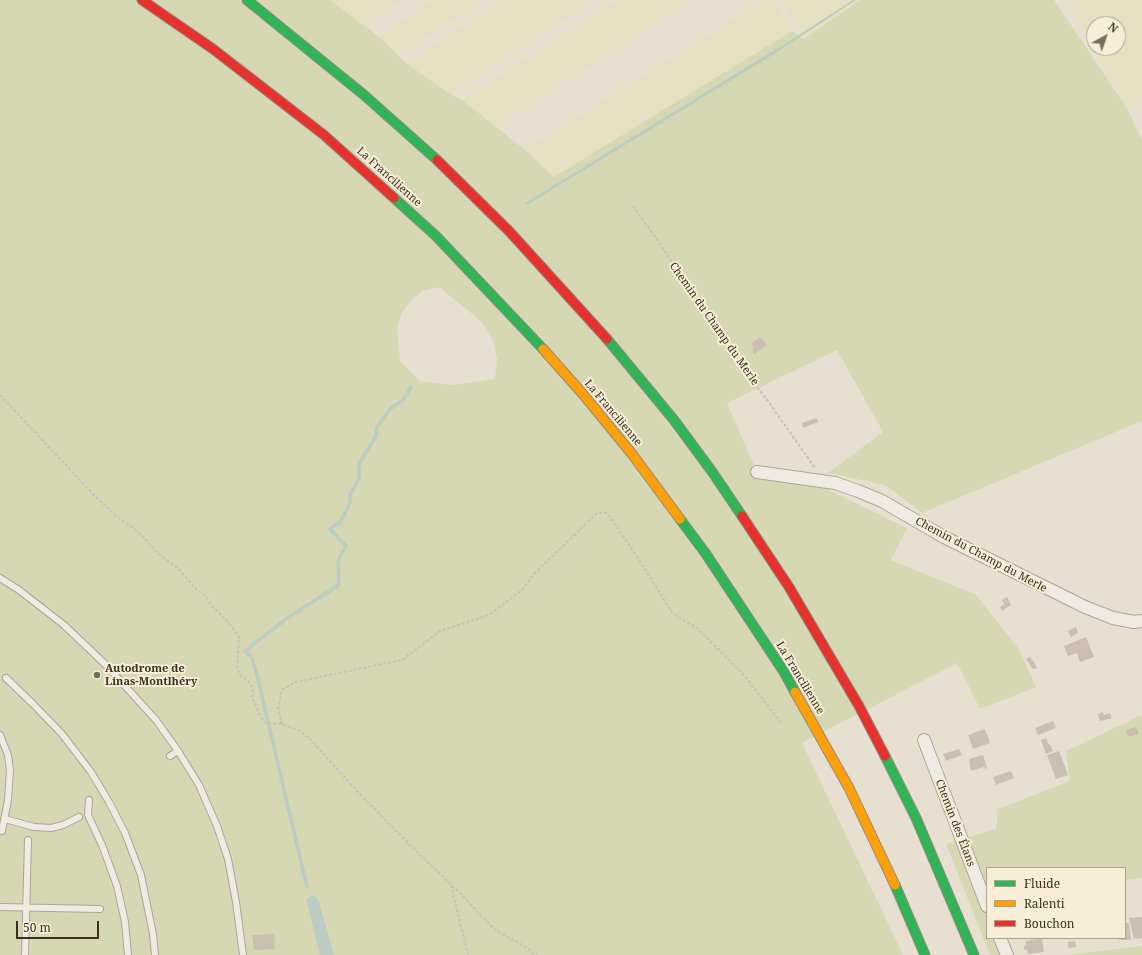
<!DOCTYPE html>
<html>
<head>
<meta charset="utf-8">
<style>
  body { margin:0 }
  #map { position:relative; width:1142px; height:955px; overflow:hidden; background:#e7e0d1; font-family:"Noto Serif",serif }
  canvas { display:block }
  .legend { position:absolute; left:986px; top:867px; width:140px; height:72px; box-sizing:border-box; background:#f7eed8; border:1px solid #ada18e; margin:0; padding:5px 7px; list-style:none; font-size:12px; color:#3d2e20 }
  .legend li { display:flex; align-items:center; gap:8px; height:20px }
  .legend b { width:20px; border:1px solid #ada18e }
  .north { position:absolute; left:1086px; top:16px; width:40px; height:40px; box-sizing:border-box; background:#f7eed8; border:1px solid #ada18e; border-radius:50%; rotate:40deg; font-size:11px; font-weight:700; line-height:16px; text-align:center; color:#3d2e20 }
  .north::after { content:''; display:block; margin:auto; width:14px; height:18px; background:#786c5e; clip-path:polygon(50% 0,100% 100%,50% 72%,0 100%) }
  .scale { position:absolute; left:16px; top:921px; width:83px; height:18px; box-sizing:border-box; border:2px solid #3d2e20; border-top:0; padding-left:5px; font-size:12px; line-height:14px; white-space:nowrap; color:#3d2e20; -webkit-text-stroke:3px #f7eed8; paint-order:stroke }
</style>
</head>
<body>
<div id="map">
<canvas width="1142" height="955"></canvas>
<ul class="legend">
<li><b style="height:5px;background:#30b455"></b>Fluide</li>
<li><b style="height:5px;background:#ff9f0a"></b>Ralenti</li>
<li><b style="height:5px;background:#e5322d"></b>Bouchon</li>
</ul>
<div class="north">N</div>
<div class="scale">50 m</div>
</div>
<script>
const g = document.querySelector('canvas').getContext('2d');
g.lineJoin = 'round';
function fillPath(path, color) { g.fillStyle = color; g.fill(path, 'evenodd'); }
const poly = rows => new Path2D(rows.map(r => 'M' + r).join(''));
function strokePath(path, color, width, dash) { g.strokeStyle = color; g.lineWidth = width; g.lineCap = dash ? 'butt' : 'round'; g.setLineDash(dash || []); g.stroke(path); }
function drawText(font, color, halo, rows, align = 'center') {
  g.font = font + ' "Noto Serif",serif'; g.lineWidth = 4; g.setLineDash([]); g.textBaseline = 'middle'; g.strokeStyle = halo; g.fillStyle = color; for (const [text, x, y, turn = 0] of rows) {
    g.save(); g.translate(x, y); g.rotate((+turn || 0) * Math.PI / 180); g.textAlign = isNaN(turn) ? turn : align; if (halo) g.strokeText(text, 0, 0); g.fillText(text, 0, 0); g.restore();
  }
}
fillPath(poly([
  [330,0,402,0,363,25],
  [435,0,483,0,397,56,378,37],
  [504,0,594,0,450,94,406,63],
  [618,0,692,0,496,128,462,100],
  [765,0,773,0,792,31,554,177,525,150],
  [781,0,860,0,804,39],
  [1080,0,1142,0,1142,100,1127,108,1070,5],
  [1094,24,1118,24,1118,48,1094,48]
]), '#e6dfc2');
fillPath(poly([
  [0,0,330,0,378,36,406,63,450,94,462,100,525,150,554,177,792,31,804,39,860,0,1054,0,1127,108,1142,140,1142,421,922,513,885,485,828,473,883,432,837,350,727,403,757,472,826,489,907,528,891,560,976,595,1019,649,1036,687,980,709,957,663,802,743,903,955,0,955],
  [439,287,482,322,494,343,497,359,495,379,452,385,420,381,400,361,397,329,402,312,413,299,423,291],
  [1142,715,1142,878,1125,880,1125,868,987,868,987,938,996,938,1003,955,990,955,946,844,996,829,998,809,1070,781,1066,751],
  [1142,946,1142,955,1065,955]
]), '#d6d7b3');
fillPath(poly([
  [853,0,856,0,774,54,527,205,525,203,791,40],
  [312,895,316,897,318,899,334,955,320,955,307,902,307,899]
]), '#bcccc2');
strokePath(poly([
  [307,887,257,675,252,658,245,651,286,619,339,585,338,561,346,546,330,529,341,521,350,502,350,495,359,478,359,464,376,436,377,427,390,409,402,401,411,387]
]), '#bcccc2', 3.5);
fillPath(poly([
  [761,337,767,345,754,354,752,350,754,348,751,343],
  [817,418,818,422,803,428,802,423],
  [1007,597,1011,605,1002,611,1000,607,1004,604,1002,600],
  [1076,627,1078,633,1071,637,1068,631],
  [1086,637,1094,657,1080,662,1077,653,1068,656,1064,646],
  [1031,657,1032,661,1033,660,1037,668,1033,669,1026,659],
  [1103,712,1104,715,1110,713,1112,718,1100,721,1098,714],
  [1053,721,1056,728,1038,735,1035,728],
  [1136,727,1139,734,1129,737,1126,730],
  [985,729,990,743,973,749,968,735],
  [1046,738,1049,745,1050,744,1053,751,1046,754,1041,740],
  [959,749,962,755,946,761,943,754],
  [1059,751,1068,775,1056,779,1047,755],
  [983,755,987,768,985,769,984,767,971,771,969,759],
  [1011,771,1014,778,996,785,993,777],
  [1140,917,1142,917,1142,938,1134,939,1129,918],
  [1125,923,1129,923,1131,940,1119,940,1119,938,1125,938],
  [274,934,275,949,254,950,252,935],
  [1042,938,1044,952,1028,954,1027,950,1024,949,1024,947,1026,945,1026,941],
  [1075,941,1076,947,1068,948,1068,942]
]), '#cbbfb2');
const lane = poly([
  [0,578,19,590,64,625,106,665,156,720,178,751,199,785,217,826,228,859,236,902,243,955],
  [6,678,33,704,62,734,91,772,109,802,125,833,141,875,153,934,155,955],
  [0,735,8,755,10,770,8,800,2,831],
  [170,756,178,751],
  [89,800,88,815,102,845,117,886,125,922,128,955],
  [5,819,34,827,51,828,63,825,79,817],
  [0,907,100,909],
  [25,955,28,840]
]);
const street = poly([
  [757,472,835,483,858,491,882,501,944,537,1085,607,1113,618,1134,622,1142,621],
  [924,740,987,906],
  [1000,938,1007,955]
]);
const fast = poly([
  [247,0,364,95,437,160],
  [394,198,436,236,543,349],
  [607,339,674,420,713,473,742,516],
  [680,519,706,554,784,672,795,692],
  [885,756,916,818,974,955],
  [895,885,925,955]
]);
const slow = poly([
  [543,349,582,393,632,454,680,519],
  [795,692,849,788,895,885]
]);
const jam = poly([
  [142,0,213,49,324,135,394,198],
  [437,160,509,231,607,339],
  [742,516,789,587,859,706,885,756]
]);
strokePath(lane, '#ada599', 8);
strokePath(street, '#ada599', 14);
strokePath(fast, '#928b80', 11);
strokePath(slow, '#928b80', 11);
strokePath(jam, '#928b80', 11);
strokePath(poly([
  [633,206,658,241,737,362,768,401,815,468],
  [0,395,93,494,117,517,136,530,161,556,179,569,194,587,206,597,210,604,229,623,239,637,237,669,241,676,246,679,251,685,253,692,252,697,260,716,266,723,282,724,298,730,311,740,357,791,410,845,461,894,480,915,484,918,494,929,529,949,533,954,538,955],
  [282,724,278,708,282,690,295,682,402,660,440,631,489,615,523,589,534,574,597,513,607,513,638,558,673,614,697,628,744,675,782,724],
  [451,885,468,955]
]), '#c8c2b9', 2, [3, 2]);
strokePath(lane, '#efebe3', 6);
strokePath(street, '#efebe3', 12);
strokePath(fast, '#30b455', 9);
strokePath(slow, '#ff9f0a', 9);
strokePath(jam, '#e5322d', 9);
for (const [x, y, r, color] of [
  [97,675,4,"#786c5e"]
]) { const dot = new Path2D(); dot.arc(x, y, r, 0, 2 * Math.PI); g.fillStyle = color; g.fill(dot); strokePath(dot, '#f7eed8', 1.5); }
drawText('11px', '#3d2e20', '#f7eed8', [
  ["La Francilienne",389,177,42],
  ["Chemin du Champ du Merle",714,324,55],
  ["La Francilienne",613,413,50],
  ["Chemin du Champ du Merle",981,555,28],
  ["La Francilienne",800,678,59],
  ["Chemin des Élans",955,823,69]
]);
drawText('bold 11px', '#3d2e20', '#f7eed8', [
  ["Autodrome de",105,669],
  ["Linas-Montlhéry",105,682]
], 'left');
</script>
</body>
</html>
